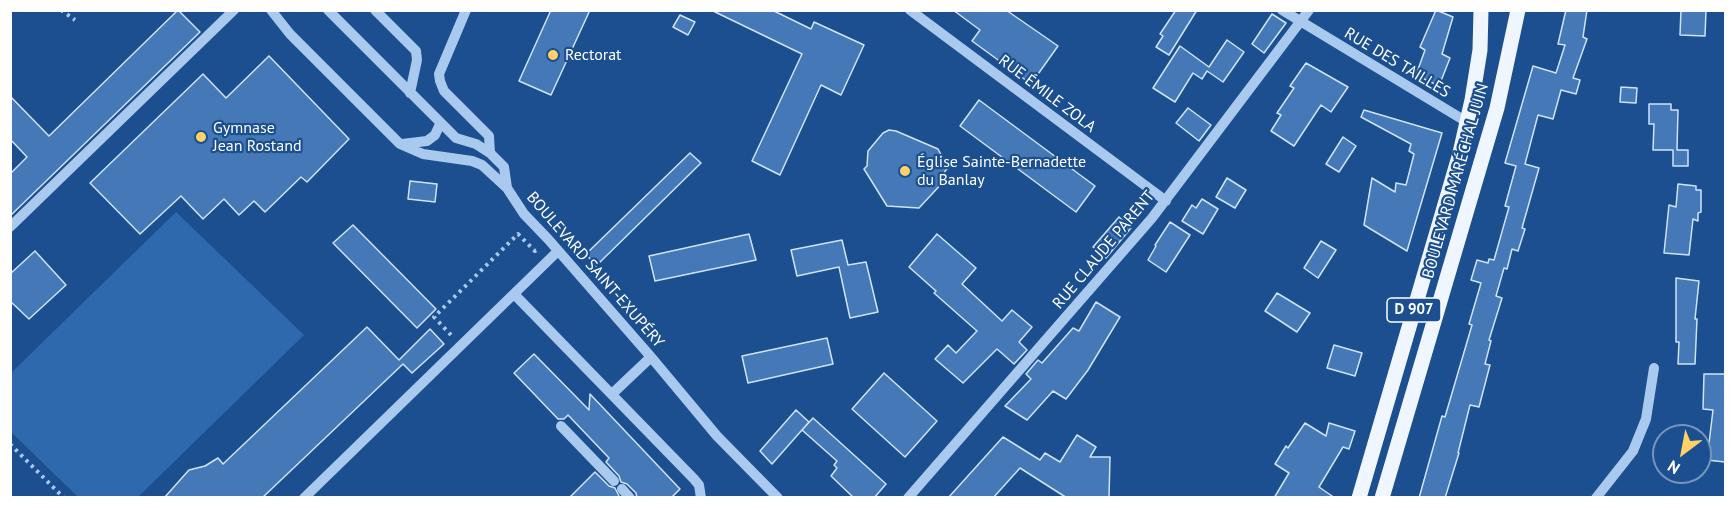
<!DOCTYPE html>
<html>
<head>
<meta charset="utf-8">
<style>
  body { margin:0 }
  #map { position:relative; width:1736px; height:508px; overflow:hidden; background:#1b4f8f; font-family:"PT Sans",sans-serif }
  canvas { display:block }
  .frame { position:absolute; inset:0; border:12px solid #fff; pointer-events:none }
  .north { position:absolute; left:1652px; top:424px; width:60px; height:60px; box-sizing:border-box; background:#1b4f8f; border:2px solid #7695bc; border-radius:50%; rotate:212deg; font-size:16px; font-weight:700; line-height:24px; text-align:center; color:#fff }
  .north::after { content:''; display:block; margin:auto; width:21px; height:27px; background:#ffd166; clip-path:polygon(50% 0,100% 100%,50% 72%,0 100%) }
</style>
</head>
<body>
<div id="map">
<canvas width="1736" height="508"></canvas>
<div class="frame"></div>
<div class="north">N</div>
</div>
<script>
const g = document.querySelector('canvas').getContext('2d');
g.lineJoin = 'round';
function fillPath(path, color) { g.fillStyle = color; g.fill(path, 'evenodd'); }
const poly = rows => new Path2D(rows.map(r => 'M' + r).join(''));
function strokePath(path, color, width, dash) { g.strokeStyle = color; g.lineWidth = width; g.lineCap = dash ? 'butt' : 'round'; g.setLineDash(dash || []); g.stroke(path); }
function drawText(font, color, halo, rows, align = 'center') {
  g.font = font + ' "PT Sans",sans-serif'; g.lineWidth = 4.5; g.setLineDash([]); g.textBaseline = 'middle'; g.strokeStyle = halo; g.fillStyle = color; for (const [text, x, y, turn = 0] of rows) {
    g.save(); g.translate(x, y); g.rotate((+turn || 0) * Math.PI / 180); g.textAlign = isNaN(turn) ? turn : align; if (halo) g.strokeText(text, 0, 0); g.fillText(text, 0, 0); g.restore();
  }
}
fillPath(poly([
  [176,212,304,335,138,497,78,497,11,432,11,373]
]), '#2e69ad');
const building = poly([
  [178,10,200,32,10,216,10,174,27,157,10,139,10,96,49,136,178,10],
  [551,10,590,10,551,95,519,81,551,10],
  [711,10,772,10,811,29,814,22,864,45,841,95,821,85,780,175,752,161,802,54,711,10],
  [953,10,1006,10,1058,46,1031,84,972,41,980,30,953,10],
  [1176,10,1197,10,1169,55,1156,47,1163,36,1160,34,1176,10],
  [1436,10,1453,17,1442,54,1450,58,1439,86,1416,75,1425,50,1420,47,1436,10],
  [1566,10,1587,10,1583,37,1587,39,1573,78,1580,80,1576,94,1561,90,1553,119,1538,115,1525,164,1539,168,1522,228,1525,229,1518,251,1512,249,1507,269,1504,268,1496,296,1502,298,1489,340,1491,341,1485,364,1490,365,1479,407,1470,405,1458,453,1459,453,1445,498,1419,498,1442,416,1445,417,1472,325,1469,324,1481,283,1471,280,1477,260,1488,263,1489,259,1494,260,1509,207,1505,206,1516,166,1505,163,1533,66,1556,73,1565,45,1558,44,1566,10],
  [1681,10,1706,10,1705,36,1680,35,1681,10],
  [1272,14,1286,23,1264,53,1252,44,1272,14],
  [680,15,695,22,688,35,673,27,680,15],
  [1227,40,1244,52,1223,82,1207,71,1202,79,1193,73,1175,102,1153,88,1180,46,1209,67,1227,40],
  [269,56,349,139,307,182,301,177,265,212,254,201,239,215,224,199,203,219,181,196,140,234,90,183,203,74,226,98,269,56],
  [1306,63,1348,87,1331,112,1321,105,1294,146,1271,131,1281,115,1277,113,1294,88,1290,86,1306,63],
  [1621,87,1637,88,1636,103,1620,102,1621,87],
  [979,100,1095,186,1076,212,960,126,979,100],
  [1649,104,1671,104,1671,110,1678,110,1677,150,1688,150,1688,166,1673,166,1673,150,1653,150,1654,124,1649,124,1649,104],
  [1188,108,1211,125,1199,141,1176,123,1188,108],
  [1364,110,1442,133,1407,251,1364,225,1372,178,1395,192,1396,183,1406,185,1414,154,1409,151,1411,144,1361,117,1364,110],
  [889,130,896,131,938,149,948,168,945,171,945,180,919,208,887,206,864,169,867,166,868,151,883,133,889,130],
  [1343,137,1356,146,1339,172,1326,164,1343,137],
  [690,153,701,163,596,266,586,254,690,153],
  [1227,178,1246,190,1235,208,1216,197,1227,178],
  [410,181,437,184,435,202,408,199,410,181],
  [1678,184,1696,186,1696,190,1701,190,1701,212,1698,213,1698,221,1693,219,1689,255,1664,253,1669,205,1676,207,1678,184],
  [1202,199,1218,209,1203,234,1182,221,1192,205,1196,208,1202,199],
  [1119,217,1131,228,1106,258,1093,247,1119,217],
  [1170,222,1190,235,1166,272,1148,260,1156,246,1155,245,1170,222],
  [353,225,436,309,417,328,333,243,353,225],
  [749,234,756,260,655,281,649,256,749,234],
  [937,234,976,268,962,284,1002,321,1012,310,1032,327,1019,342,1027,350,1014,364,997,349,963,383,935,359,948,345,956,353,977,331,934,293,936,291,909,267,937,234],
  [842,240,848,265,866,262,878,312,850,318,839,267,797,276,791,250,842,240],
  [1321,241,1336,250,1318,278,1304,268,1321,241],
  [35,251,66,285,29,319,10,301,10,274,35,251],
  [1676,278,1699,281,1695,319,1697,319,1695,364,1678,364,1679,342,1676,342,1676,278],
  [1277,293,1310,313,1297,332,1265,311,1277,293],
  [1096,302,1120,317,1088,370,1066,399,1053,391,1027,420,1005,406,1031,379,1026,374,1038,360,1042,363,1073,328,1079,331,1096,302],
  [367,327,399,360,430,329,444,344,412,373,403,364,262,498,164,498,189,470,205,466,218,458,223,464,367,327],
  [827,338,833,364,748,383,742,356,827,338],
  [1334,345,1362,353,1355,376,1327,368,1334,345],
  [534,354,589,410,590,394,680,489,671,498,637,498,636,493,627,484,621,482,619,476,606,462,609,458,568,415,564,419,558,419,514,373,534,354],
  [884,373,937,421,905,457,852,409,884,373],
  [1704,374,1725,374,1725,462,1707,460,1713,410,1703,409,1704,374],
  [796,410,809,422,772,464,760,451,796,410],
  [813,418,886,484,874,498,854,498,831,476,837,468,834,465,837,461,802,430,813,418],
  [1305,423,1326,436,1329,423,1355,431,1349,449,1343,447,1319,487,1335,498,1274,498,1289,473,1275,464,1286,446,1288,448,1305,423],
  [1077,435,1096,447,1090,457,1110,457,1109,498,1067,498,1020,468,993,498,948,498,1003,437,1040,460,1045,453,1060,462,1077,435],
  [595,472,609,486,615,488,620,498,569,498,595,472]
]);
fillPath(building, '#4478b7');
strokePath(building, '#cfe3fa', 1.5);
strokePath(poly([
  [61,10,75,20],
  [451,335,434,317,518,234,535,251,536,250],
  [10,444,64,498]
]), '#a9c9ee', 4, [3, 4.5]);
strokePath(poly([
  [271,10,290,34,400,144,423,154,472,161,482,165,507,188],
  [328,10,456,138,476,144,490,153,504,167,507,188,524,214,548,239,651,357,717,436,778,498],
  [375,10,416,51,417,60,410,93],
  [466,10,439,74,440,81,444,91,489,136,490,153],
  [910,10,1166,201],
  [1282,10,1467,122],
  [402,144,427,141,435,135,440,124],
  [10,227,234,10],
  [514,294,694,479,699,485,701,498],
  [612,394,651,357],
  [561,426,614,481],
  [622,489,630,498],
  [304,498,558,251],
  [908,498,1152,218,1309,10],
  [1596,498,1633,451,1646,419,1654,368]
]), '#a9c9ee', 10);
strokePath(poly([
  [1359,498,1460,153,1472,100,1480,50,1481,10],
  [1382,498,1497,108,1518,10]
]), '#f0f6ff', 15);
for (const [x, y, r, color] of [
  [553,55,6,"#ffd166"],
  [201,137,6,"#ffd166"],
  [905,171,6,"#ffd166"]
]) { const dot = new Path2D(); dot.arc(x, y, r, 0, 2 * Math.PI); g.fillStyle = color; g.fill(dot); strokePath(dot, '#1b4f8f', 2); }
for (const [x, y, w] of [
  [1414,310,54]
]) { const box = new Path2D(); box.roundRect(x - w / 2, y - 12, w, 24, 4.5); g.fillStyle = '#1b4f8f'; g.fill(box); strokePath(box, '#fff', 1.5); }
drawText('bold 15px', '#fff', null, [
  ["D 907",1414,310]
]);
drawText('16px', '#fff', '#1b4f8f', [
  ["Rectorat",565,55],
  ["Gymnase",213,128],
  ["Jean Rostand",213,146],
  ["Église Sainte-Bernadette",917,162],
  ["du Banlay",917,180]
], 'left');
drawText('16px', '#fff', '#1b4f8f', [
  ["RUE DES TAILLES",1397,63,31],
  ["RUE ÉMILE ZOLA",1047,94,37],
  ["BOULEVARD MARÉCHAL JUIN",1456,181,-74],
  ["RUE CLAUDE PARENT",1104,250,-50],
  ["BOULEVARD SAINT-EXUPÉRY",595,270,49]
]);
</script>
</body>
</html>
